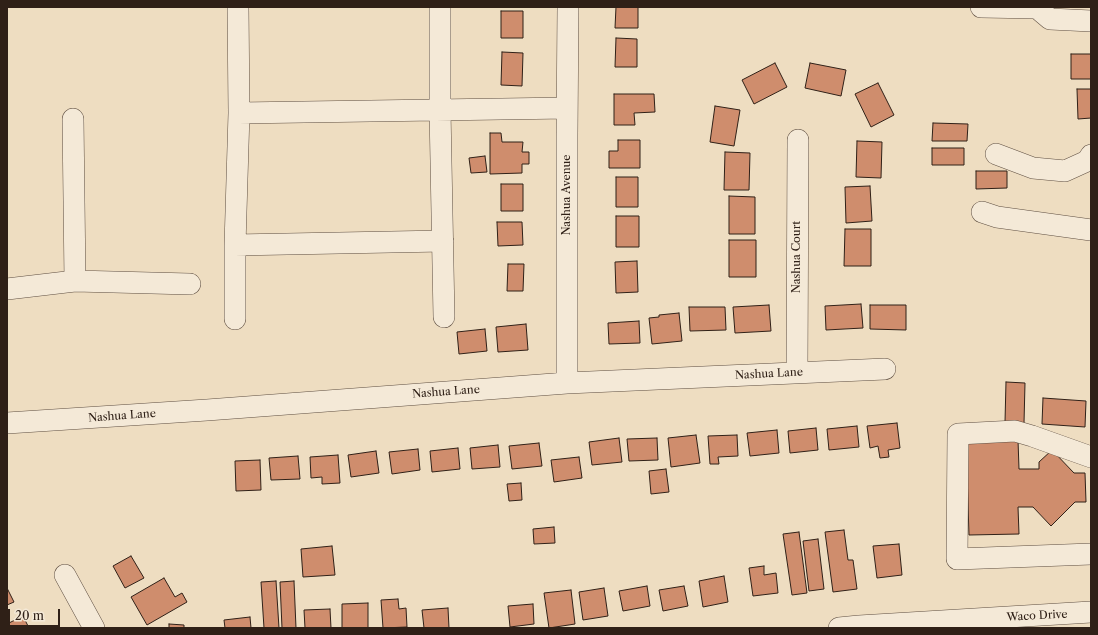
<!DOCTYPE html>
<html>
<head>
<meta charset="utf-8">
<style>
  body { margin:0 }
  #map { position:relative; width:1098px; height:635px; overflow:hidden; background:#eeddc1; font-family:"Libre Caslon Text",serif }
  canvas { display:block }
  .frame { position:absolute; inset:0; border:8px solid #2f2017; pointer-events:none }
  .scale { position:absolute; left:8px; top:609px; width:52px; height:18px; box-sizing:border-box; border:2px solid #2f2017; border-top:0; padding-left:5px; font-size:12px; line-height:14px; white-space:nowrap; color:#2f2017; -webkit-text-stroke:3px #f4e9d7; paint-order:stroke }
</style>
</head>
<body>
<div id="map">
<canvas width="1098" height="635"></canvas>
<div class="frame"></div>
<div class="scale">20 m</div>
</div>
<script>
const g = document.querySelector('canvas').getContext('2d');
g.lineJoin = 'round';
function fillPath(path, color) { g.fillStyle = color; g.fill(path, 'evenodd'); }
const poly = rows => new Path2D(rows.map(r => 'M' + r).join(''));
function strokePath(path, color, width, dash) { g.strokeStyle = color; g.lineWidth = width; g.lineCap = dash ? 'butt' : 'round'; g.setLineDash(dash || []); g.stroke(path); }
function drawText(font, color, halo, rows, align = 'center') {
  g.font = font + ' "Libre Caslon Text",serif'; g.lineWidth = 3; g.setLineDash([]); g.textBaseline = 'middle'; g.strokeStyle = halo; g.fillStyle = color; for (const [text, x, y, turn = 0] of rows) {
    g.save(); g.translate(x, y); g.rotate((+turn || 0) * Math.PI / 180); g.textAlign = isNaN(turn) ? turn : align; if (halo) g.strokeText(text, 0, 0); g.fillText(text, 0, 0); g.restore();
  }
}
const building = poly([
  [616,7,638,7,638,28,615,28,616,7],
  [501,11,523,11,523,38,501,38,501,11],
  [616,38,637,39,637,67,615,67,616,38],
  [502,52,523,53,522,86,501,85,502,52],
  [1071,54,1091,54,1091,79,1071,79,1071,54],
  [775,63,787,87,754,104,742,80,775,63],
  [810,63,846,70,841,96,805,88,810,63],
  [878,83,894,115,871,127,855,94,878,83],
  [1077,89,1091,89,1091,118,1078,119,1077,89],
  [614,94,654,94,655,112,634,113,635,125,614,125,614,94],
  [715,106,740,110,734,146,710,142,715,106],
  [933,123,968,124,967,141,932,141,933,123],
  [490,133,501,133,502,142,523,142,522,152,529,152,529,164,522,164,522,173,490,174,490,133],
  [618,140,640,140,640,168,609,168,609,151,618,151,618,140],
  [857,141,882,142,881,178,856,177,857,141],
  [932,148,964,148,964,165,932,165,932,148],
  [725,152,750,153,749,190,724,190,725,152],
  [485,156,487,172,471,173,469,158,485,156],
  [976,171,1007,171,1007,188,976,189,976,171],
  [616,177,638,177,638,207,616,207,616,177],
  [501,184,523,184,523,211,501,211,501,184],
  [870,186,872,221,846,223,845,187,870,186],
  [729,196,755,197,755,234,729,234,729,196],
  [616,216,639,216,639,247,616,247,616,216],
  [497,222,522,222,523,245,498,246,497,222],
  [845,229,871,229,871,266,844,266,845,229],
  [729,240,756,240,756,277,729,277,729,240],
  [637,261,638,292,616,293,615,262,637,261],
  [508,264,524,264,523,291,507,291,508,264],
  [861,304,863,328,826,330,825,306,861,304],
  [769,305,771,331,735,333,733,307,769,305],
  [870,305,906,305,906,330,870,329,870,305],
  [689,307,725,307,726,330,690,331,689,307],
  [679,313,682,341,652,344,649,318,659,317,659,315,679,313],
  [639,321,640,343,609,344,608,323,639,321],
  [526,324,528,350,498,352,496,327,526,324],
  [485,329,487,351,459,354,457,332,485,329],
  [1006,382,1025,383,1024,423,1005,422,1006,382],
  [1043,398,1086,401,1085,427,1042,424,1043,398],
  [897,423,900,448,888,450,889,457,880,458,878,446,870,448,867,426,897,423],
  [857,426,859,447,829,450,827,429,857,426],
  [816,428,818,450,790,453,788,431,816,428],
  [777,430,779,453,750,456,747,433,777,430],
  [696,435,700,463,671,467,668,438,696,435],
  [737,435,738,456,718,457,719,464,710,464,708,436,737,435],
  [619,438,622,462,592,465,589,442,619,438],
  [657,438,658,460,629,461,627,439,657,438],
  [1018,440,1019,469,1039,469,1039,462,1052,450,1074,473,1085,473,1086,502,1075,502,1051,526,1033,507,1018,507,1019,534,969,535,966,442,1018,440],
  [539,443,542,466,512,469,509,446,539,443],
  [498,445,500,467,472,469,470,448,498,445],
  [458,448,460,469,432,472,430,451,458,448],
  [418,449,420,470,392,474,389,452,418,449],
  [376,451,379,473,351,477,348,455,376,451],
  [338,455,340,483,322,484,322,477,311,478,310,457,338,455],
  [298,456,300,479,271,480,269,458,298,456],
  [579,457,582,478,554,482,551,460,579,457],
  [260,460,261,490,236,491,235,461,260,460],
  [666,469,669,492,651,494,649,471,666,469],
  [521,483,522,500,509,501,507,484,521,483],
  [554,527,555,543,534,544,533,529,554,527],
  [844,530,848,560,853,560,857,589,833,592,825,532,844,530],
  [799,532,807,593,792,595,783,534,799,532],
  [818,539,824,589,809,591,803,541,818,539],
  [899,544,902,575,877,578,873,546,899,544],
  [332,546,335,575,303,577,301,549,332,546],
  [131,556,144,578,125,588,113,566,131,556],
  [764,566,764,575,776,573,778,593,753,596,749,568,764,566],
  [724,576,728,602,703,607,699,581,724,576],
  [164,578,175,597,182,593,187,602,147,625,131,597,164,578],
  [276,581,279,628,264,628,261,582,276,581],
  [294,581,296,628,282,628,280,582,294,581],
  [647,586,650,606,623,611,619,591,647,586],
  [684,586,688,606,663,611,659,590,684,586],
  [7,588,14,602,7,605,7,588],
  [604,588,608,616,583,620,579,592,604,588],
  [571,590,575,624,549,628,544,593,571,590],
  [398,599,399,609,406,608,407,627,383,628,381,600,398,599],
  [368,603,368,628,342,628,342,604,368,603],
  [533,604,534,624,510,627,508,606,533,604],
  [448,608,449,628,424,628,422,610,448,608],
  [330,609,331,628,305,628,304,610,330,609],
  [23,616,29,628,7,628,7,624,23,616],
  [250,617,251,628,225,628,224,620,250,617],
  [169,624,184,625,184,628,169,628,169,624]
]);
fillPath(building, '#cf8d6d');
strokePath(building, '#2f2017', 1);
const minor = poly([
  [238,7,239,113,567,108],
  [440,7,440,110,444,317],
  [981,7,1037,8,1050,19,1091,21],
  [73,119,75,281],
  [996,154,1033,168,1065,171,1087,161,1091,155],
  [982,212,997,217,1091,230],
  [235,245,443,241],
  [7,289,75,281,190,284],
  [235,319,235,245,239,113],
  [797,373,798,140],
  [567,383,567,136,568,7],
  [7,423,207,410,567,383,885,369],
  [1091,457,1032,436,1015,431,958,434,957,559,1091,554],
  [65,575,94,628],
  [839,628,859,626,1091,612]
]);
strokePath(minor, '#5f4f42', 22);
strokePath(minor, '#f4e9d7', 21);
drawText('11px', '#2f2017', '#f4e9d7', [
  ["Nashua Avenue",567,195,-90],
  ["Nashua Court",797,257,-90],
  ["Nashua Lane",769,374,-3],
  ["Nashua Lane",446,392,-4],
  ["Nashua Lane",122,416,-4],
  ["Waco Drive",1037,616,-3]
]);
</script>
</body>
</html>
